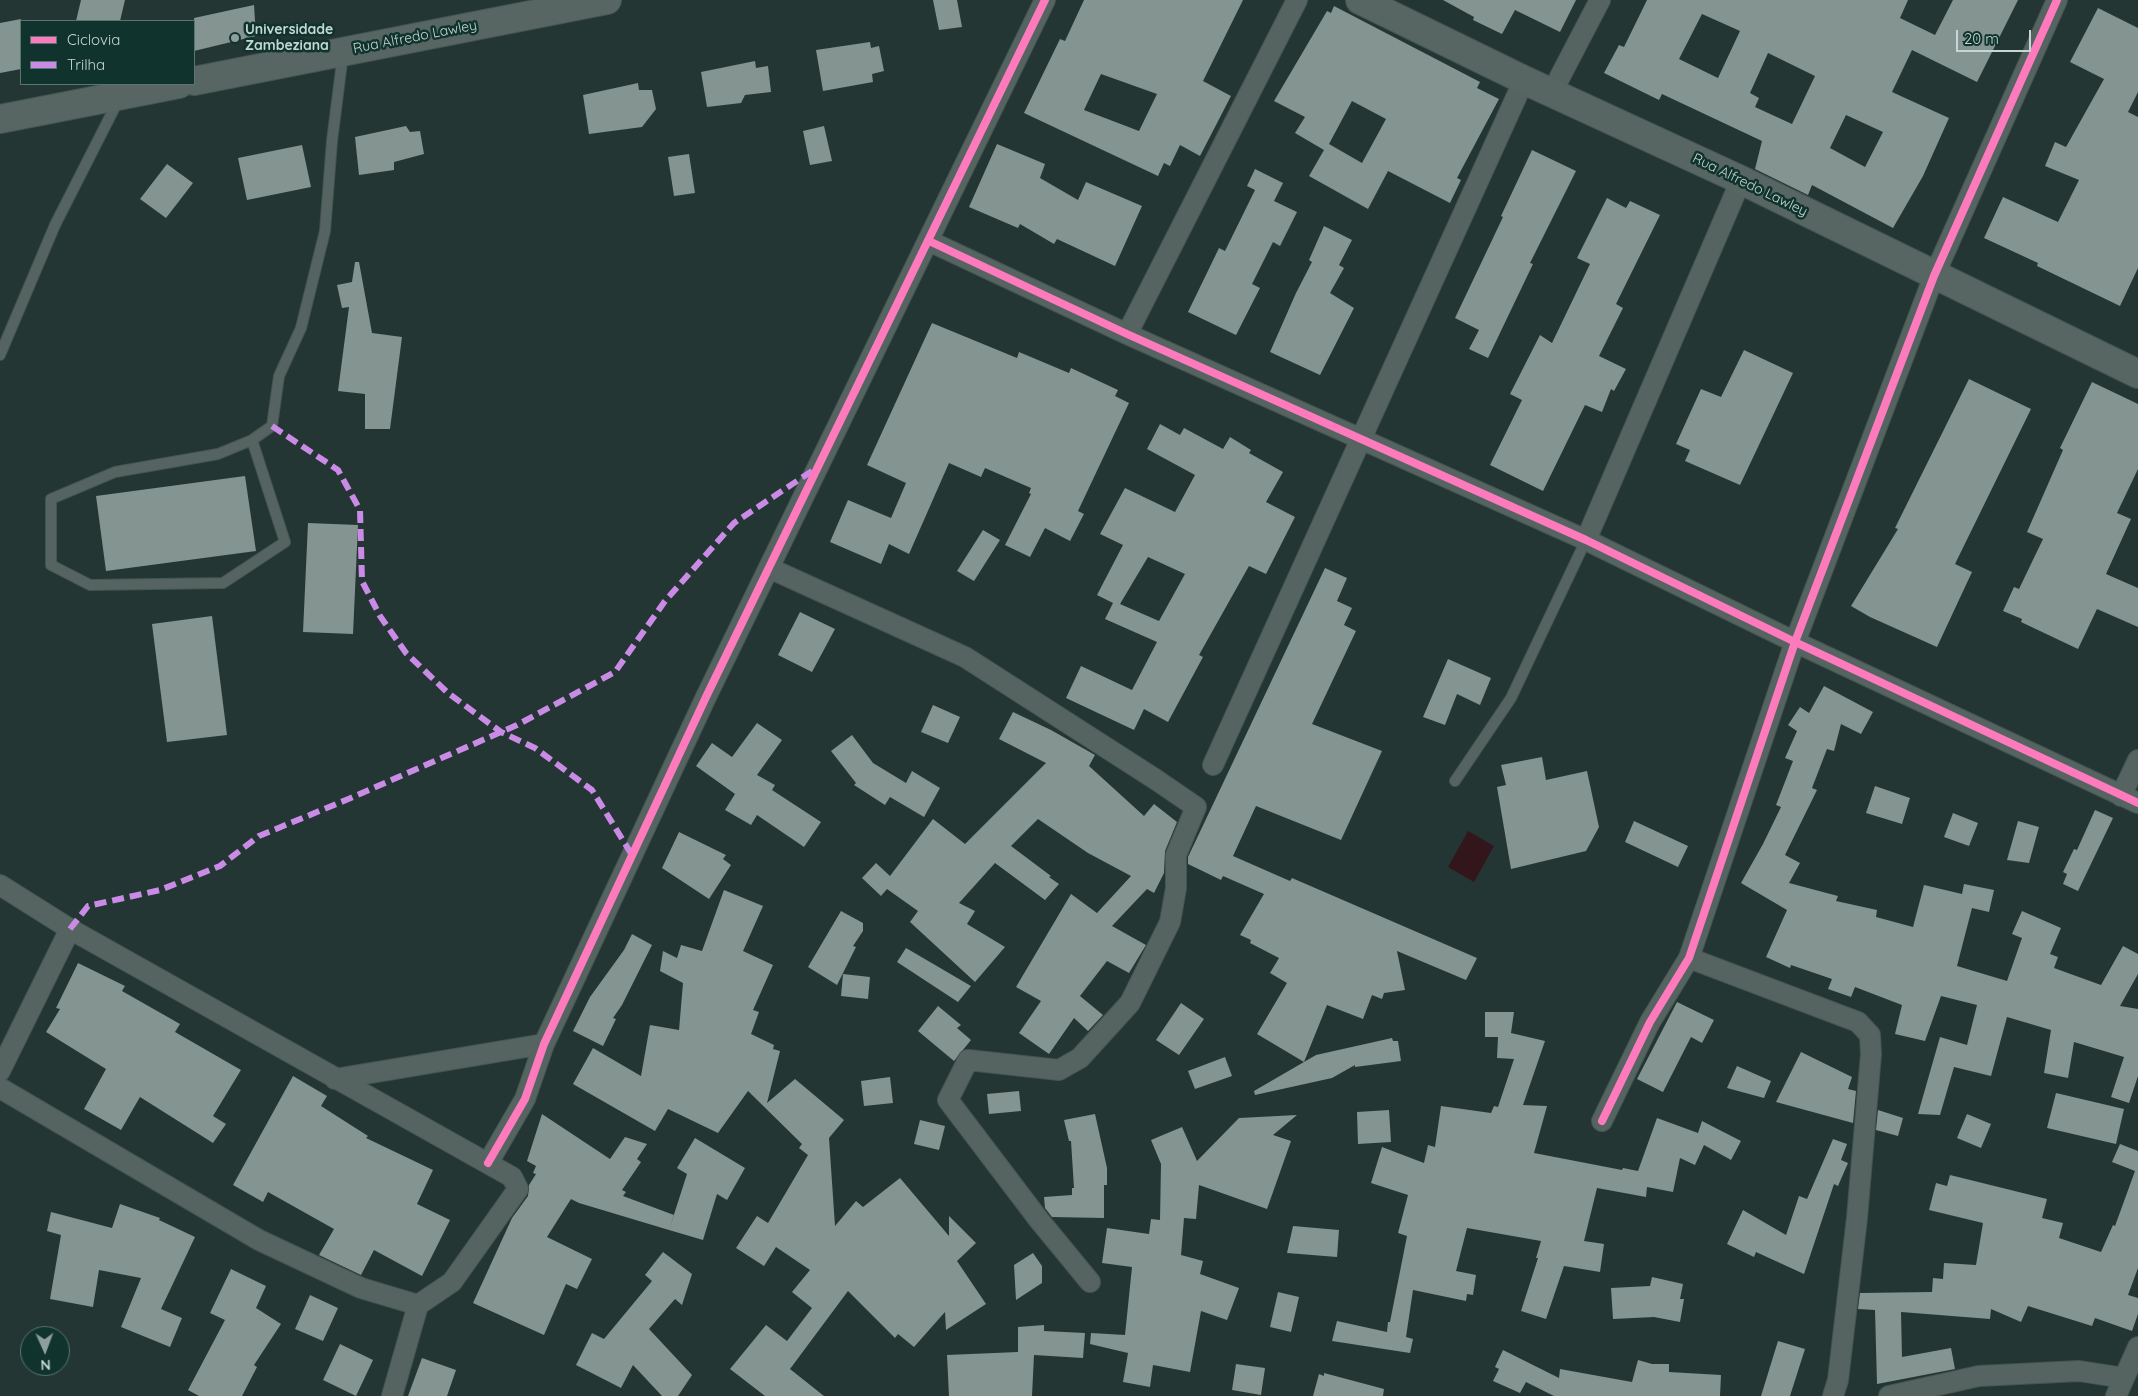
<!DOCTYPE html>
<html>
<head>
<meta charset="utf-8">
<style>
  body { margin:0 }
  #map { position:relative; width:2138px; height:1396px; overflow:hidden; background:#243633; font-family:Quicksand,sans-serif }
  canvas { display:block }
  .legend { position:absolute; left:20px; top:20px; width:175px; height:65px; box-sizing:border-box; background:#11332d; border:1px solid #59756f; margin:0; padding:6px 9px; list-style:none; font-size:15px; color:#c5d7d3 }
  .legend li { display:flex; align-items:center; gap:10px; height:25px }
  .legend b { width:25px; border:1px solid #59756f }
  .north { position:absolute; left:20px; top:1326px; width:50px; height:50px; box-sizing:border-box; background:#11332d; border:1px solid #59756f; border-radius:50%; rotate:178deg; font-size:14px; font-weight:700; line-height:20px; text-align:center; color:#c5d7d3 }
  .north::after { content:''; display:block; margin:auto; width:18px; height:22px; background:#8d9f9b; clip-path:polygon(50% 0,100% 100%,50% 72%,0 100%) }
  .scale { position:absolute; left:1956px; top:30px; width:75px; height:22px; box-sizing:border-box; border:2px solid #c5d7d3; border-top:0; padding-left:6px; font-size:15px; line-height:18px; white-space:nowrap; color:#c5d7d3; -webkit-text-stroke:4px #11332d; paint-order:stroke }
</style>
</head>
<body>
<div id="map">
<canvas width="2138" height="1396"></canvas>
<ul class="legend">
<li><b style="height:6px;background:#fd7abc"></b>Ciclovia</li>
<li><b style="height:6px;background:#ca8be6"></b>Trilha</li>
</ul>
<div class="north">N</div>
<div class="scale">20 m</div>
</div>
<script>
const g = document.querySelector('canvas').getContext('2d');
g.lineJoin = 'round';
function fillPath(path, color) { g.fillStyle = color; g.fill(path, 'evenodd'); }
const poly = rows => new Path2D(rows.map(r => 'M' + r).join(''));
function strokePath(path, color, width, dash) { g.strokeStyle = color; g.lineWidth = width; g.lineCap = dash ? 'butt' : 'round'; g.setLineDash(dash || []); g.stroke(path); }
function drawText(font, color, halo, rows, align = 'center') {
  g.font = font + ' Quicksand,sans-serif'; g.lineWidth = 5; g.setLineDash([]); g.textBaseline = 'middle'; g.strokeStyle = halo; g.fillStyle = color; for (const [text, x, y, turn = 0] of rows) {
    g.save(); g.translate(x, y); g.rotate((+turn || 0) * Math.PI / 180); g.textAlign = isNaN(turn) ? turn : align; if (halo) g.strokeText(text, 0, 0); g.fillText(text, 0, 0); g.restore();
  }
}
fillPath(poly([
  [1468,831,1494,846,1474,882,1448,867]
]), '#33151c');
fillPath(poly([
  [81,0,125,0,120,21,76,21],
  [933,0,957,0,962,27,939,30],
  [1084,0,1243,0,1203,81,1231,96,1200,156,1180,145,1170,166,1164,163,1158,176,1024,113,1060,39,1065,41],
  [1101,74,1157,94,1139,131,1084,110],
  [1443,0,1576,0,1560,32,1515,10,1502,34,1473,20,1474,17],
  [1647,0,1908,0,1900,18,1935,35,1953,0,2018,0,1977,82,1912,50,1892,92,1949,118,1923,176,1893,228,1812,185,1808,195,1755,169,1762,141,1662,94,1659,100,1604,73,1619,45,1624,47],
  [1702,14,1740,31,1718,78,1679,59],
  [1768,53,1815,76,1792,124,1755,107,1759,98,1750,93],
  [1846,115,1883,132,1865,167,1830,148],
  [254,5,256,36,194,51,194,18],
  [1334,6,1480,82,1477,88,1499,99,1457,178,1461,180,1450,203,1388,171,1368,209,1309,176,1324,150,1295,133,1305,117,1274,101,1327,11,1331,13],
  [1352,101,1386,119,1362,163,1329,144],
  [2098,8,2138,28,2138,92,2128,112,2138,117,2138,268,2120,306,2037,266,2038,263,1984,238,2003,197,2058,222,2079,180,2045,166,2055,142,2066,147,2104,79,2070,62],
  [21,19,21,69,0,73,0,23],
  [870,42,871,48,879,46,884,71,872,74,873,82,823,91,816,50],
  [755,61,756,68,768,66,771,92,745,95,741,103,707,107,701,72],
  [638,83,639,90,652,90,656,109,642,127,589,134,583,95],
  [406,126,410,132,420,131,424,154,394,162,394,170,359,175,355,137],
  [824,126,832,161,810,165,803,131],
  [997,144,1045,164,1040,178,1078,200,1086,182,1142,206,1115,266,1057,239,1054,244,1020,224,1018,228,969,207],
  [302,145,311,187,247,200,238,158],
  [1532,150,1576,171,1530,263,1533,264,1488,358,1469,349,1479,330,1455,318,1503,217,1501,216],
  [689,154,695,193,674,196,668,157],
  [167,164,193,183,166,218,140,199],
  [1255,169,1283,183,1274,201,1297,212,1280,246,1273,242,1252,284,1260,288,1236,335,1188,312,1219,248,1225,251,1255,190,1247,186],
  [1607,198,1626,208,1630,201,1660,215,1616,304,1623,308,1599,356,1626,369,1614,391,1611,389,1602,412,1585,405,1543,491,1490,465,1522,400,1510,394,1540,335,1552,343,1590,264,1577,258],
  [1324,226,1352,240,1339,265,1344,268,1330,293,1354,308,1320,375,1270,352,1296,293,1312,262,1309,260],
  [355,262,359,262,372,333,402,337,390,429,365,429,365,394,338,391,349,307,342,308,337,285,352,282],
  [932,323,1017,358,1019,352,1069,373,1071,368,1118,390,1115,396,1129,403,1078,511,1084,514,1070,541,1045,528,1030,557,1005,545,1031,494,1029,493,1031,488,985,468,981,477,949,463,909,554,889,544,881,564,830,542,848,500,891,518,906,483,867,465],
  [1744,350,1793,373,1740,485,1685,461,1690,450,1676,444,1701,389,1721,397],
  [1969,379,2031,409,1955,564,1972,572,1937,647,1870,617,1851,606,1898,529,1895,528],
  [2092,382,2138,404,2138,469,2117,513,2131,519,2106,574,2138,588,2138,627,2097,609,2078,649,2021,622,2022,619,2003,611,2014,587,2019,589,2043,539,2027,532,2063,450,2060,448],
  [1160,424,1180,435,1184,428,1223,449,1230,437,1251,450,1249,453,1283,472,1266,502,1295,517,1266,574,1249,566,1199,655,1203,657,1168,722,1144,709,1134,730,1066,698,1081,666,1132,690,1157,642,1105,619,1113,603,1097,595,1123,545,1100,534,1125,488,1175,512,1195,475,1147,449],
  [1148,557,1185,574,1159,621,1120,604],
  [245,476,256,551,106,571,96,496],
  [308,523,358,525,353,634,303,632],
  [983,530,1000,540,974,581,957,571],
  [1325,568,1347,578,1337,601,1352,608,1344,625,1356,631,1312,724,1382,751,1341,840,1256,806,1233,856,1290,881,1292,878,1477,958,1466,980,1397,951,1405,990,1384,993,1382,999,1372,995,1363,1019,1327,1005,1304,1062,1257,1034,1287,983,1270,973,1279,958,1250,943,1251,940,1240,935,1264,894,1223,876,1221,880,1188,864,1188,857],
  [800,612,835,629,812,672,778,655],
  [212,616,227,735,167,742,152,624],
  [1448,659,1491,678,1480,705,1457,694,1445,725,1423,717],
  [1824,686,1873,712,1861,734,1841,724,1834,751,1827,749,1812,788,1817,790,1785,855,1800,863,1789,883,1838,896,1836,901,1877,910,1876,917,1913,927,1924,885,1962,894,1964,884,1994,890,1989,912,1972,908,1957,966,2007,981,2022,938,2012,934,2022,911,2061,928,2050,954,2058,957,2054,968,2101,985,2123,946,2138,954,2138,974,2120,1006,2138,1009,2138,1076,2129,1103,2111,1097,2124,1057,2074,1042,2068,1078,2044,1073,2051,1030,2007,1017,1991,1076,1954,1067,1940,1115,1918,1114,1940,1037,1967,1045,1977,1005,1941,996,1925,1041,1895,1034,1902,1005,1855,987,1851,997,1828,989,1832,979,1791,965,1790,968,1766,957,1787,910,1741,883,1763,844,1781,807,1776,805,1793,761,1785,758,1797,731,1788,725,1800,707,1809,713],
  [933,705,960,717,948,743,921,732],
  [1013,712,1051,730,1095,755,1089,766,1144,816,1154,804,1177,822,1165,851,1164,873,1154,893,1147,889,1112,926,1146,945,1129,973,1107,961,1080,996,1103,1015,1088,1031,1074,1018,1049,1054,1019,1033,1041,1001,1016,987,1071,894,1097,913,1131,876,1088,853,1038,819,1011,846,1051,876,1049,877,1059,884,1045,900,995,863,959,903,975,911,967,924,1005,947,975,982,910,922,918,911,887,889,881,896,862,878,876,863,890,876,933,819,965,844,1046,763,999,739],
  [757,723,782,740,757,775,775,785,772,790,821,822,804,847,757,815,751,825,725,810,735,794,696,766,712,743,732,757],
  [852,735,873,763,906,783,912,771,940,788,924,817,890,797,885,805,854,785,856,783,831,751],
  [1542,757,1546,780,1587,771,1599,827,1586,851,1511,869,1497,787,1506,785,1501,765],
  [1875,786,1910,798,1902,824,1866,813],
  [2095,810,2113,818,2078,891,2063,884,2067,874,2063,872,2074,849,2077,850],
  [1953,813,1978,823,1969,846,1944,837],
  [1634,821,1688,846,1678,867,1625,842],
  [2018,821,2039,827,2029,863,2007,860],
  [679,832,726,855,723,859,731,865,709,899,662,868],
  [724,890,763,906,743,951,773,965,753,1010,759,1012,751,1034,774,1045,773,1049,780,1051,767,1103,795,1079,844,1120,829,1138,835,1226,856,1201,863,1207,900,1178,949,1236,949,1216,976,1243,957,1261,986,1304,946,1330,945,1312,914,1347,898,1334,895,1338,848,1291,790,1369,824,1396,765,1396,730,1369,766,1325,787,1341,812,1308,792,1292,810,1270,776,1247,764,1266,736,1248,757,1216,768,1223,808,1155,799,1148,802,1144,748,1091,718,1133,668,1109,655,1131,573,1084,593,1048,641,1076,650,1025,679,1030,683,983,660,971,663,951,677,958,681,945,702,951],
  [841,911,863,923,863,931,853,946,856,947,837,985,808,967],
  [632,934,652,945,622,1005,613,1018,616,1019,603,1046,573,1031,590,997,624,950],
  [906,948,971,986,958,1002,897,962],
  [78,963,125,986,122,991,180,1024,175,1032,241,1070,213,1116,226,1124,213,1143,140,1097,121,1130,84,1109,106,1069,46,1032,60,1009,56,1008],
  [843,974,870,977,868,999,841,996],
  [1677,1002,1714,1020,1702,1043,1691,1037,1663,1092,1637,1079],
  [1181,1003,1204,1019,1179,1055,1156,1040],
  [938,1006,961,1025,957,1028,971,1040,954,1061,918,1031],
  [1485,1012,1514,1012,1511,1033,1545,1041,1523,1105,1547,1106,1534,1153,1622,1170,1623,1168,1638,1171,1657,1118,1698,1133,1702,1121,1741,1141,1731,1160,1704,1145,1695,1165,1680,1158,1673,1192,1647,1187,1646,1197,1597,1188,1584,1241,1604,1244,1600,1272,1564,1266,1546,1319,1521,1311,1538,1258,1536,1258,1541,1241,1467,1228,1456,1271,1476,1275,1473,1295,1467,1294,1466,1301,1413,1290,1406,1337,1413,1339,1410,1353,1332,1341,1337,1321,1387,1332,1388,1322,1390,1322,1407,1236,1398,1233,1408,1195,1371,1183,1382,1147,1424,1163,1428,1145,1435,1147,1441,1106,1491,1113,1494,1106,1498,1107,1514,1059,1497,1058,1498,1037,1485,1037],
  [1392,1038,1393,1041,1398,1041,1401,1061,1355,1067,1355,1065,1332,1078,1255,1095,1254,1091,1316,1055],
  [1801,1052,1852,1077,1848,1089,1856,1091,1853,1123,1776,1102],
  [1225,1057,1232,1076,1195,1089,1188,1071],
  [1737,1066,1771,1081,1764,1098,1727,1088],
  [293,1076,327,1096,321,1106,368,1136,366,1138,433,1170,417,1204,450,1220,422,1276,374,1250,361,1275,319,1255,334,1229,268,1192,263,1202,233,1185],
  [890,1077,893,1103,864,1106,861,1081],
  [1019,1091,1021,1111,989,1114,987,1094],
  [2056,1093,2124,1109,2116,1144,2047,1128],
  [1389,1110,1391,1142,1358,1144,1357,1112],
  [1878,1110,1903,1118,1898,1136,1876,1130],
  [542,1114,610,1159,625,1137,647,1144,637,1159,641,1162,622,1190,626,1192,623,1196,674,1215,669,1230,579,1203,571,1199,547,1237,592,1259,577,1289,566,1284,544,1335,473,1303,512,1218,528,1196,529,1185,536,1174,533,1173,536,1166,527,1161],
  [1095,1114,1107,1168,1107,1185,1104,1185,1104,1218,1052,1217,1045,1208,1044,1197,1072,1195,1072,1188,1074,1188,1071,1141,1069,1141,1064,1120],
  [1967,1114,1991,1124,1981,1148,1957,1138],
  [1297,1115,1273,1135,1291,1141,1267,1209,1199,1185,1196,1219,1184,1218,1181,1255,1203,1261,1200,1274,1239,1288,1227,1320,1201,1311,1190,1372,1153,1365,1150,1387,1123,1382,1128,1353,1090,1344,1091,1333,1125,1335,1132,1267,1102,1263,1107,1228,1149,1234,1151,1219,1160,1220,1161,1164,1151,1140,1182,1127,1197,1161,1239,1118],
  [920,1120,945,1126,939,1150,914,1144],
  [695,1138,745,1168,727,1200,717,1194,703,1240,669,1230,687,1174,677,1168],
  [1833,1139,1847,1144,1841,1160,1848,1163,1838,1186,1834,1184,1804,1274,1756,1252,1754,1257,1727,1244,1743,1210,1786,1235,1799,1196,1807,1199],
  [2120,1144,2138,1151,2138,1268,2128,1295,2138,1298,2138,1314,2132,1331,2095,1318,2092,1326,2028,1306,2021,1322,1991,1309,1990,1319,1901,1312,1902,1357,1951,1348,1955,1369,1877,1384,1875,1310,1858,1309,1860,1293,1932,1292,1933,1278,1943,1279,1944,1263,1976,1265,1983,1223,1929,1210,1936,1183,1947,1186,1950,1175,2047,1199,2042,1218,2063,1223,2059,1238,2101,1252,2113,1225,2115,1226,2135,1171,2112,1162],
  [120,1204,160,1218,159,1220,195,1237,161,1309,182,1318,170,1347,121,1327,141,1278,99,1270,93,1307,50,1299,61,1235,47,1231,51,1212,112,1228],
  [1293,1226,1339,1230,1337,1257,1287,1253],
  [663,1252,692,1274,682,1305,675,1299,649,1329,692,1375,678,1396,662,1396,633,1365,621,1388,576,1365,592,1333,604,1339,652,1281,645,1275],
  [1033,1253,1042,1266,1042,1283,1016,1300,1014,1265],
  [231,1269,266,1286,256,1308,281,1324,254,1365,257,1367,242,1396,199,1396,188,1390,225,1320,210,1313],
  [1652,1277,1683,1284,1680,1299,1684,1299,1680,1322,1654,1317,1613,1319,1611,1288,1650,1286],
  [1278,1292,1299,1297,1291,1332,1270,1327],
  [310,1295,338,1308,323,1341,295,1329],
  [1044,1325,1044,1331,1085,1333,1083,1358,1034,1355,1032,1396,949,1396,947,1355,1018,1352,1018,1327],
  [1778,1341,1805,1349,1790,1396,1761,1396],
  [340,1344,373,1360,356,1396,323,1380],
  [1503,1350,1559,1378,1560,1369,1632,1382,1638,1360,1652,1364,1669,1364,1669,1372,1721,1375,1720,1396,1554,1396,1526,1382,1520,1393,1493,1381,1499,1369,1495,1367],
  [422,1358,456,1370,447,1396,408,1396],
  [1236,1364,1265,1368,1261,1395,1232,1390],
  [1324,1373,1384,1389,1383,1396,1313,1396,1319,1374,1324,1376]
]), '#849490');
const lane = poly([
  [0,355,55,225,119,99],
  [252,440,285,542,223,583,90,585,51,565,51,499,115,472,218,454,252,440,272,426,279,376,301,328,325,231,332,141,343,54],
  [1455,781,1511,698,1586,540]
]);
const street = poly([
  [1552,92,1600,0],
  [929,241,1127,334,1586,540,1795,642,2138,803],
  [1127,334,1297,0],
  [1586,540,1741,180],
  [769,568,965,657,1155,779,1196,807,1176,855,1176,888,1170,922,1130,1003,1080,1058,1059,1070,968,1060,948,1100,1039,1220,1090,1282],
  [1213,765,1524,80],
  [2121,796,2138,760],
  [0,885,70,929,512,1177,518,1189,452,1282,418,1305,392,1396],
  [1689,958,1858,1022,1870,1035,1871,1054,1857,1218,1838,1380,1833,1396],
  [0,1071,70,929],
  [335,1079,544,1044],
  [0,1088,259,1240,361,1288,418,1305],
  [1602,1121,1650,1022,1689,958,1795,642,1934,276,2057,0],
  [488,1163,525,1099,544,1044,706,697,1045,0],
  [1889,1396,1979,1376,2079,1371,2124,1378],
  [2116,1396,2138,1347]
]);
const secondary = poly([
  [1360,0,1524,80,1741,180,2138,374],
  [194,81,607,0],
  [0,119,179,84]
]);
strokePath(lane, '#445452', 12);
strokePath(street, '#445452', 22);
strokePath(secondary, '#445452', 30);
strokePath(lane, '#566461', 10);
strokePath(street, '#566461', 20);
strokePath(secondary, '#576663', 28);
strokePath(poly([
  [272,426,338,470,360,510,362,581,380,616,406,653,448,693,501,732,535,748,592,790,632,855],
  [70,929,88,906,160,890,220,866,259,836,346,800,517,725,615,672,665,601,734,523,815,469]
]), '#ca8be6', 6, [12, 6]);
strokePath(poly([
  [929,241,1127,334,1586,540,1795,642,2138,803],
  [1602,1121,1650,1022,1689,958,1795,642,1934,276,2057,0],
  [488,1163,525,1099,544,1044,706,697,1045,0]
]), '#fd7abc', 8);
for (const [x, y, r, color] of [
  [235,38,5,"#8d9f9b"]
]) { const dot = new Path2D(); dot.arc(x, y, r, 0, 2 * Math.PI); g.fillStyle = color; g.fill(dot); strokePath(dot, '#11332d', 2); }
drawText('bold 14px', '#c5d7d3', '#11332d', [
  ["Universidade",245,30],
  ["Zambeziana",245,46]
], 'left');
drawText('14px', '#c5d7d3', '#11332d', [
  ["Rua Alfredo Lawley",415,37,-11],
  ["Rua Alfredo Lawley",1750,185,26]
]);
</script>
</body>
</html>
